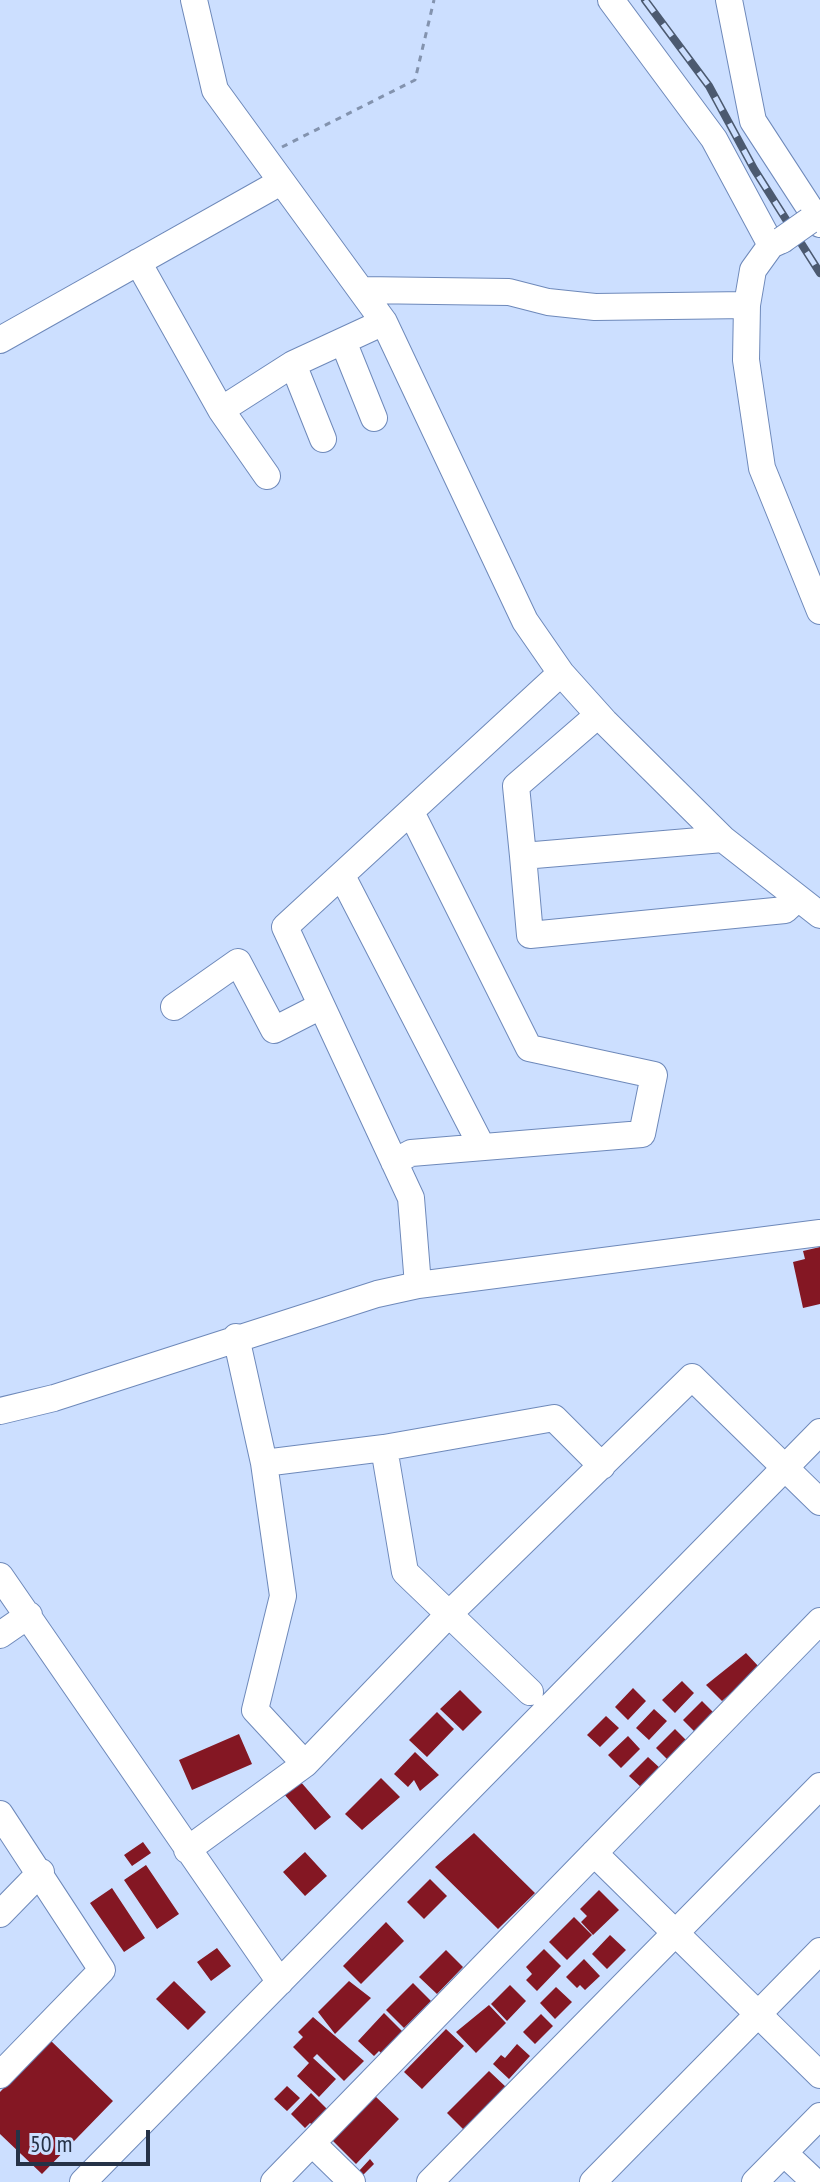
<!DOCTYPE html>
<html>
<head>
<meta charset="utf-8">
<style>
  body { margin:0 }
  #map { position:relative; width:820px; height:2182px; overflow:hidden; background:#ccdfff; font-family:"PT Sans Narrow",sans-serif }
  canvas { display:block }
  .scale { position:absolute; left:16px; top:2130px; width:134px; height:36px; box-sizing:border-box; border:4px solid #263246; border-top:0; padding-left:10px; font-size:24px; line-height:28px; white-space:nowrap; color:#263246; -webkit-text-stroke:6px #ccdfff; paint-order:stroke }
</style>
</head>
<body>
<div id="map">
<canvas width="820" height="2182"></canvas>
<div class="scale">50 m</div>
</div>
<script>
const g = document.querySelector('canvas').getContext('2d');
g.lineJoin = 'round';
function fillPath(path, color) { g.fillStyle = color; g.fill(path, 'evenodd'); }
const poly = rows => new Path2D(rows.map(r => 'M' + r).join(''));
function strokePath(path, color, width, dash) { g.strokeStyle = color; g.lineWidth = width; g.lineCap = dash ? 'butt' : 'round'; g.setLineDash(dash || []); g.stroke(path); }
fillPath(poly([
  [820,1247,820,1304,803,1308,793,1262,805,1259,803,1251],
  [746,1653,760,1668,722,1701,706,1685],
  [682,1681,694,1693,675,1713,662,1700],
  [633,1688,646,1701,628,1720,615,1707],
  [460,1690,482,1712,463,1731,440,1709],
  [702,1701,715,1714,696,1733,683,1720],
  [654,1709,667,1721,649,1740,636,1728],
  [437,1712,454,1729,427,1757,409,1740],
  [606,1716,619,1728,600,1747,587,1735],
  [675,1729,688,1742,669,1761,656,1748],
  [239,1734,252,1764,192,1790,179,1760],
  [628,1736,640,1749,621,1768,608,1755],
  [415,1752,439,1775,420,1791,414,1780,408,1787,394,1774],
  [648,1757,661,1769,642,1788,629,1776],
  [381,1778,400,1797,362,1830,345,1814],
  [300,1781,331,1817,315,1830,284,1794],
  [474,1833,535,1893,498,1929,435,1867],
  [143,1842,151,1853,132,1866,124,1855],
  [305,1852,327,1876,305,1896,283,1872],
  [146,1865,179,1914,157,1929,124,1880],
  [430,1879,447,1896,424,1919,407,1902],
  [112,1888,145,1938,124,1952,90,1903],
  [599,1890,619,1910,593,1935,581,1922,587,1916,580,1909],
  [574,1917,592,1935,567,1960,549,1942],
  [386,1922,404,1941,361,1984,343,1966],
  [610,1935,626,1950,607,1969,592,1954],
  [217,1948,231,1966,211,1981,197,1962],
  [544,1949,561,1966,537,1991,526,1980,532,1974,526,1967],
  [446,1950,463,1967,437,1994,419,1977],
  [584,1959,600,1976,585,1990,580,1985,577,1988,566,1977],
  [174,1981,206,2012,188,2030,156,1999],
  [349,1981,371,1998,335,2034,318,2012],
  [413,1983,431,2001,404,2028,386,2010],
  [510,1985,526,2001,507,2021,491,2004],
  [556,1987,572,2002,555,2019,540,2003],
  [489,2005,506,2023,476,2053,456,2032],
  [384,2013,403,2032,382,2054,379,2051,374,2056,358,2041],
  [541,2014,553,2026,535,2044,523,2032],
  [313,2017,364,2061,344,2081,317,2054,313,2058,336,2079,319,2097,297,2076,309,2063,293,2047,303,2037,298,2032],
  [446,2029,464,2046,422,2089,404,2072],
  [50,2040,113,2101,42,2174,0,2134,0,2092],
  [517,2044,530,2056,509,2079,493,2064,501,2055,505,2058],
  [489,2071,507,2088,465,2131,447,2113],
  [287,2086,300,2098,287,2111,274,2099],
  [311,2093,329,2111,314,2126,310,2123,305,2128,291,2114],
  [374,2095,399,2119,356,2164,331,2139],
  [370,2159,374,2164,363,2175,359,2171]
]), '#841723');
const minor = poly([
  [194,0,215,90,384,322,525,621,561,673,605,722,723,839,820,915],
  [611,0,714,139,771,245],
  [729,0,753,121,820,224],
  [782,240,771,245,753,270,747,305,746,360,762,468,820,611],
  [138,262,221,410,267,476],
  [362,290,509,292,548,302,595,307,747,305],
  [0,340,279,183],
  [343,341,374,418],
  [293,364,323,439],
  [221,410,293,364,384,322],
  [723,839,523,856,530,935,785,910,798,898],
  [523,856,516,786,598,715],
  [342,876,482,1147],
  [174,1007,238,962,274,1030,321,1006],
  [394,1162,411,1153,642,1134,654,1075,529,1048,411,812],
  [418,1285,411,1198,285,927,561,673],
  [236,1337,264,1463,283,1596,255,1710,305,1764],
  [0,1411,54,1398,377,1294,418,1285,820,1233],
  [384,1448,405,1572,530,1692],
  [264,1463,384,1448,554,1418,602,1466],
  [0,1576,280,1982],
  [0,1635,29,1615],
  [0,1814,102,1970,0,2075],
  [187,1850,305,1764,449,1614,692,1377,820,1502],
  [594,1853,820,2075],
  [0,1914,41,1872],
  [312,2143,352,2182],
  [784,2153,815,2182],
  [83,2182,820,1432],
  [274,2182,820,1621],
  [430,2182,820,1786],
  [593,2182,820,1951],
  [755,2182,820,2116]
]);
strokePath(minor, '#6e89ba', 28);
strokePath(poly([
  [282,147,415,80,434,0]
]), '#8393ae', 3, [6, 6]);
strokePath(minor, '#fff', 26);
const rail = poly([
  [645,0,709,86,754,169,820,273]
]);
strokePath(rail, '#4c5a70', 8);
strokePath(rail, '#ccdfff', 5, [15]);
const minorBridge = poly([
  [782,240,809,221]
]);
strokePath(minorBridge, '#6e89ba', 28, []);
strokePath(minorBridge, '#fff', 26);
</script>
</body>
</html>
